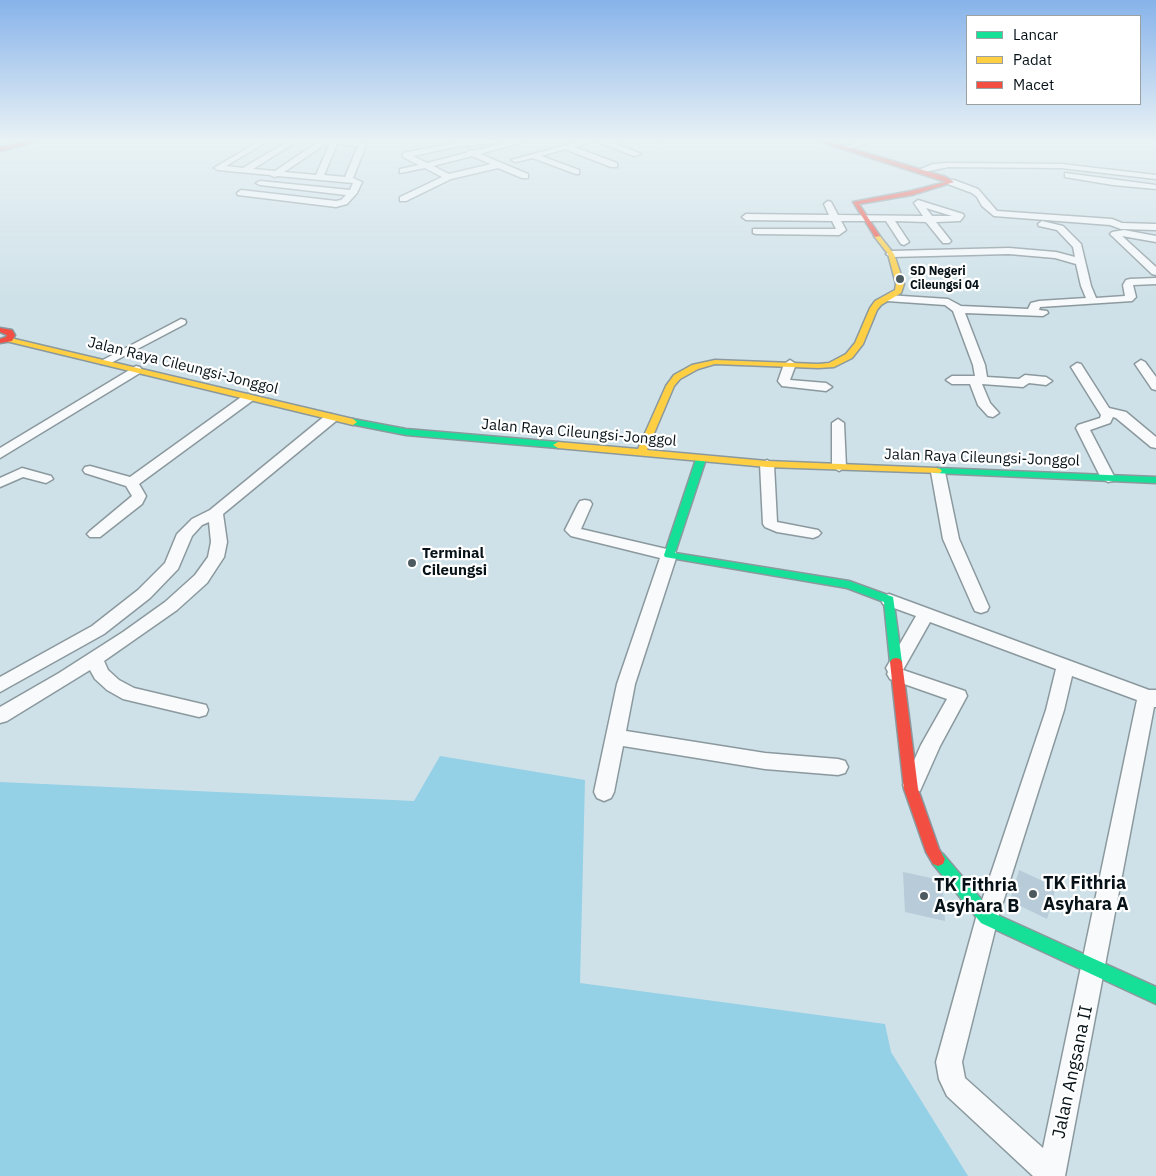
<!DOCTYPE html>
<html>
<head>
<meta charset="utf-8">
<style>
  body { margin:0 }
  #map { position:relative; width:1156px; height:1176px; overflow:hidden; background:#cee1e8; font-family:"IBM Plex Sans",sans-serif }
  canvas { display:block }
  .legend { position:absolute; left:966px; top:15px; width:175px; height:90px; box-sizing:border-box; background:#fff; border:1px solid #9ba0a2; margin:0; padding:6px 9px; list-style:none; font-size:15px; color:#061217 }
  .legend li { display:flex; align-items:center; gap:10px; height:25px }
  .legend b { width:25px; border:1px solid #9ba0a2 }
</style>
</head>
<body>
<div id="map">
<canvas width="1156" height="1176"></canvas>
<ul class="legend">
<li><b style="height:6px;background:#16e098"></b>Lancar</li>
<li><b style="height:6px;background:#ffcf43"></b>Padat</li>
<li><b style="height:6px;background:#f24e42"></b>Macet</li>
</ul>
</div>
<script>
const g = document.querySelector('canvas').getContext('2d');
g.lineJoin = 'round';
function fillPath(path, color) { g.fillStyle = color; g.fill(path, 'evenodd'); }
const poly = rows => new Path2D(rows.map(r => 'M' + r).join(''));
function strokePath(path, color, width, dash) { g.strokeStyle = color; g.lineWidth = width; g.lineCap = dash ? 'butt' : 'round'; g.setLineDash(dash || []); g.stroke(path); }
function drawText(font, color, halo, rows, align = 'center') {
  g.font = font + ' "IBM Plex Sans",sans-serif'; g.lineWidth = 4.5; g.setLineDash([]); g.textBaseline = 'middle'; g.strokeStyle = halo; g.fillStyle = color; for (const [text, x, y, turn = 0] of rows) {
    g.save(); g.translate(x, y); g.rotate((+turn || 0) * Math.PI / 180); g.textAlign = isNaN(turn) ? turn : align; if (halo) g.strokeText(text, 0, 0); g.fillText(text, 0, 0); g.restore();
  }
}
fillPath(poly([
  [440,756,585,780,580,983,885,1024,891,1052,968,1176,0,1176,0,782,414,801]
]), '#94d0e6');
fillPath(poly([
  [1019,870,1056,887,1047,919,1010,901],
  [903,872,931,878,943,893,945,921,905,912]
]), '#b7cbd8');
const street = poly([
  [261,140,270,140,226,166,243,168,290,140,299,140,253,169,275,171,318,142,312,140,345,140,365,143,366,145,353,178,362,182,357,193,347,204,336,207,238,195,237,193,241,190,336,201,341,200,346,195,260,185,256,183,260,181,350,190,353,183,278,176,274,177,270,175,218,170,214,168,261,140],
  [327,143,330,143,316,175,284,172,327,143],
  [337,144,358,146,345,177,324,175,337,144],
  [481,140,506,140,502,142,454,147,413,156,427,163,466,153,469,150,473,151,517,140,530,140,480,154,528,174,528,178,522,178,498,168,451,179,406,201,400,201,400,197,442,177,425,168,400,173,400,169,419,165,403,157,403,153,454,143,481,140],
  [472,156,491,164,449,174,433,166,472,156],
  [585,140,606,140,641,154,634,156,596,141,574,147,617,163,617,167,611,167,565,149,541,156,579,170,579,174,576,174,533,158,515,162,511,160,585,140],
  [652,140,661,140,662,141,658,143,652,140],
  [864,140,876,140,845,150,841,148,864,140],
  [948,163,1061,164,1156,175,1156,179,1061,168,948,167,920,173,916,171,933,164,948,163],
  [1065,173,1156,185,1156,189,1113,185,1065,177,1065,173],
  [948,180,954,180,978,189,997,211,1112,219,1122,223,1156,224,1156,230,1121,229,1110,225,994,216,982,206,977,197,972,193,948,184,948,180],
  [918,200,963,214,964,216,960,221,936,222,951,241,949,243,943,243,926,222,895,221,909,242,904,245,901,244,886,221,841,221,846,230,839,235,756,234,753,233,753,229,836,229,832,221,746,220,742,217,746,214,829,215,824,204,828,201,831,202,838,215,923,216,914,203,918,200],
  [926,208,952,216,932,216,926,208],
  [1042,221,1063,226,1081,244,1091,286,1096,298,1125,296,1123,285,1126,280,1130,279,1156,278,1156,284,1133,285,1136,297,1132,301,1040,307,1039,310,1047,311,1048,313,1043,316,965,313,985,365,987,377,1019,379,1025,375,1046,377,1052,381,1046,385,1029,383,1023,387,982,384,990,403,999,413,993,417,988,416,978,405,970,384,952,384,946,380,952,376,975,376,973,365,953,311,945,305,887,301,882,298,887,295,948,299,961,306,1028,309,1031,303,1039,301,1086,298,1081,286,1076,264,1055,258,1009,254,891,257,886,254,891,251,1009,248,1056,252,1075,257,1073,247,1057,230,1039,226,1038,224,1042,221],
  [1124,230,1156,236,1156,242,1122,236,1156,267,1156,275,1152,274,1110,234,1112,232,1124,230],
  [181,319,185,320,186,322,185,324,109,364,101,364,99,362,181,319],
  [790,360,796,364,790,380,826,383,832,387,826,391,782,386,778,381,784,364,790,360],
  [1141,360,1145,362,1156,377,1156,390,1152,389,1135,364,1141,360],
  [1077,363,1081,364,1109,408,1126,412,1156,437,1156,448,1151,447,1116,418,1113,417,1110,423,1090,430,1115,478,1113,481,1108,482,1101,478,1076,428,1078,425,1100,418,1101,415,1071,367,1077,363],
  [136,366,140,367,142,370,140,373,0,458,0,448,136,366],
  [248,394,254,398,252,401,139,484,146,496,142,504,100,537,90,537,87,534,90,531,132,496,126,486,85,473,83,470,85,467,90,466,130,477,244,395,248,394],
  [331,414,337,418,336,421,223,514,227,542,224,557,207,583,177,610,104,661,108,670,119,680,134,688,206,705,208,710,206,715,199,717,123,699,107,690,95,679,90,670,7,721,0,723,0,707,59,673,123,632,165,602,195,575,208,557,211,542,209,522,202,525,192,536,178,569,150,598,104,634,0,692,0,677,92,626,138,590,165,563,177,534,192,519,210,510,326,415,331,414],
  [838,419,844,423,846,467,839,471,832,467,832,423,838,419],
  [767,460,774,464,777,522,818,530,821,533,818,536,813,538,777,532,765,527,763,524,760,464,767,460],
  [22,468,51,476,53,479,46,483,23,477,0,487,0,478,22,468],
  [938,468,945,472,959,539,989,607,987,611,981,613,975,611,973,607,943,539,931,472,938,468],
  [585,500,590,501,592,504,581,529,675,551,677,555,635,684,626,731,765,753,838,759,845,761,848,767,845,773,838,775,765,769,623,746,614,792,611,798,604,801,597,798,594,792,617,684,660,558,571,536,565,530,578,504,580,501,585,500],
  [889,594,1149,690,1156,690,1156,707,1154,707,1065,1176,1033,1176,947,1096,939,1079,936,1062,976,918,1046,710,1056,669,930,622,903,670,965,691,967,696,940,746,920,791,913,793,906,791,903,785,921,745,947,699,890,679,887,674,888,672,886,668,916,616,883,604,881,600,883,596,889,594],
  [1072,676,1137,700,1043,1148,965,1078,962,1062,998,918,1064,710,1072,676]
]);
const fast = poly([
  [353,419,406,429,558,442,563,445,558,448,406,435,350,424,350,420,353,419],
  [701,456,706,459,675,553,849,581,893,597,902,662,900,665,896,666,892,665,890,662,884,602,847,588,665,557,664,555,696,459,701,456],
  [937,468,1156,477,1156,483,934,473,932,471,934,469,937,468],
  [938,852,943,854,993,913,1156,987,1156,1004,981,923,933,864,931,859,933,854,938,852]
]);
const slow = poly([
  [875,235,879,235,894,254,904,284,901,293,881,305,877,310,863,344,852,358,834,367,818,368,715,364,698,369,680,379,674,386,647,450,767,461,937,468,940,469,942,471,940,473,767,467,558,448,553,445,558,442,638,449,666,386,674,375,692,365,715,360,818,364,829,363,846,354,855,343,870,308,875,301,895,290,896,284,888,254,874,236,875,235],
  [6,337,353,419,357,422,353,425,6,341,6,337]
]);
const jam = poly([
  [35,140,45,140,0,151,0,147,35,140],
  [815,140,823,140,946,177,954,182,912,195,859,204,880,236,875,237,853,202,911,191,946,182,815,140],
  [0,328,12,330,15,335,12,341,0,343,0,339,6,337,7,335,0,332,0,328],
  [896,658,900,659,902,662,918,789,939,849,945,859,943,864,938,866,933,864,926,852,904,789,890,662,892,659,896,658]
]);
strokePath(street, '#8b999e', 3);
strokePath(fast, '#8b999e', 3);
strokePath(slow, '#8b999e', 3);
strokePath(jam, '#8b999e', 3);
fillPath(street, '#f8fafc');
fillPath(fast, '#16e098');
fillPath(slow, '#ffcf43');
fillPath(jam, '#f24e42');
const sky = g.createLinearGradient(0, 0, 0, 305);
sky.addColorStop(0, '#87b3ea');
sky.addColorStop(0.46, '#e9f2f5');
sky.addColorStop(1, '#e9f2f500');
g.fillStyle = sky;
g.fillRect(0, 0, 1156, 305);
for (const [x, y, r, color] of [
  [900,279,5,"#4c5a60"],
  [412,563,5,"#4c5a60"],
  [1033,894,5,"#4c5a60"],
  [924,896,5,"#4c5a60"]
]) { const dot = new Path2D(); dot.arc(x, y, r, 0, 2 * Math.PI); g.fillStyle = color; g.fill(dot); strokePath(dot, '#fff', 2); }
drawText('bold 12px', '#061217', '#fff', [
  ["SD Negeri",910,272],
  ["Cileungsi 04",910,286]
], 'left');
drawText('15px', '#061217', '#fff', [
  ["Jalan Raya Cileungsi-Jonggol",183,366,14],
  ["Jalan Raya Cileungsi-Jonggol",579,433,5],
  ["Jalan Raya Cileungsi-Jonggol",982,458,2]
]);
drawText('bold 15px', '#061217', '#fff', [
  ["Terminal",422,554],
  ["Cileungsi",422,571]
], 'left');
drawText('bold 18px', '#061217', '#fff', [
  ["TK Fithria",1043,884],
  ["Asyhara A",1043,905],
  ["TK Fithria",934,886],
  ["Asyhara B",934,907]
], 'left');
drawText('18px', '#061217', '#fff', [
  ["Jalan Angsana II",1073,1072,-78]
]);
</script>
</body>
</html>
